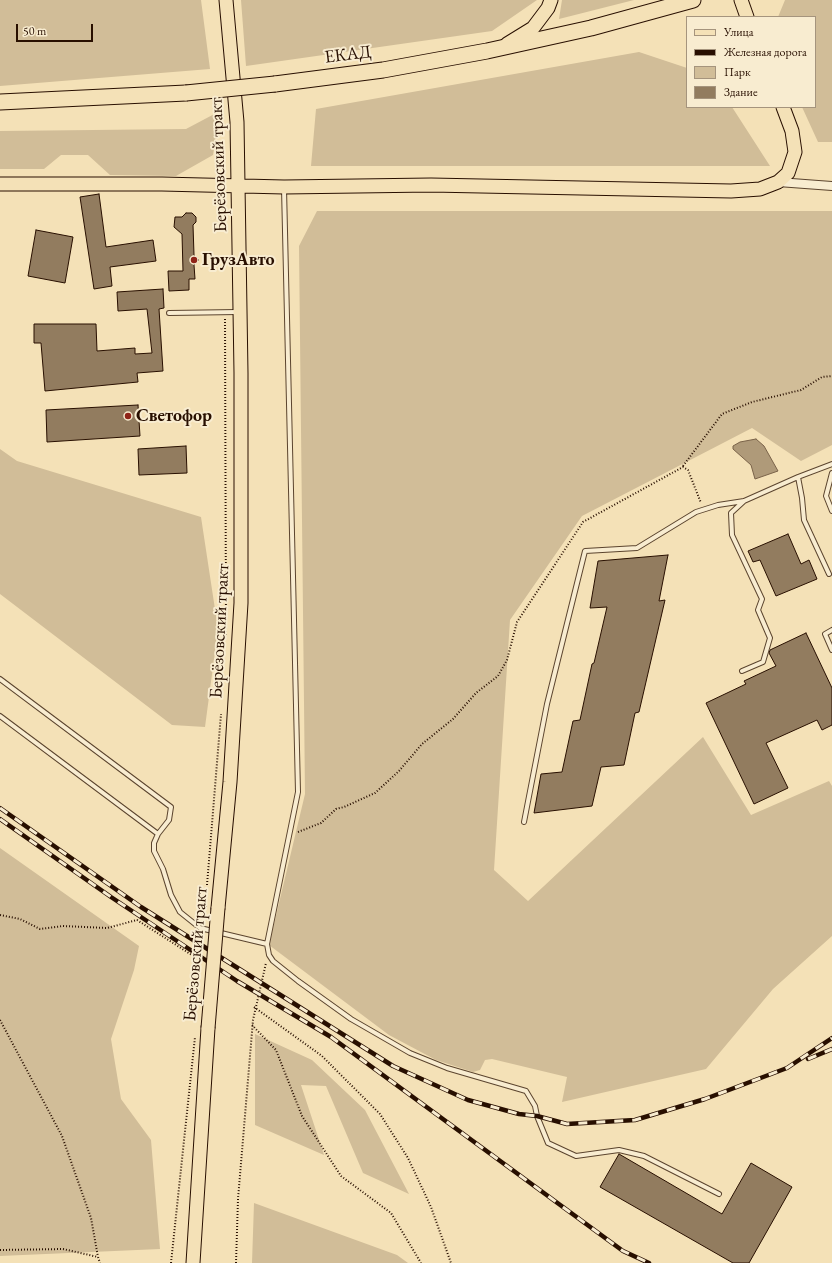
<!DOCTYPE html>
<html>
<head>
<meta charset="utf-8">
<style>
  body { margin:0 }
  #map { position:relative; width:832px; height:1263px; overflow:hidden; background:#f4e1b7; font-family:"EB Garamond",serif }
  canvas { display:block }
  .legend { position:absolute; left:686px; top:16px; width:130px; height:92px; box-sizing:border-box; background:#f8ecd0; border:1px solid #a5947d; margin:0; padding:5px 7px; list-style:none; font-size:12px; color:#280f00 }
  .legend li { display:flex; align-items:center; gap:8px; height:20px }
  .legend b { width:20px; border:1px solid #a5947d }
  .scale { position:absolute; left:16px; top:24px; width:77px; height:18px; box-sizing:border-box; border:2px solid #280f00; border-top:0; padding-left:5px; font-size:12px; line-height:14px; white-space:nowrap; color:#280f00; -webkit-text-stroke:3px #f8ecd0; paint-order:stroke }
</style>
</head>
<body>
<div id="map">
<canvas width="832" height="1263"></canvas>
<ul class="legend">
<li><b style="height:5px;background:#f4e1b7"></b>Улица</li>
<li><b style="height:5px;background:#280f00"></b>Железная дорога</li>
<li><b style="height:11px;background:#d1bd98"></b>Парк</li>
<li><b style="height:11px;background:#927c5f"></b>Здание</li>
</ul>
<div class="scale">50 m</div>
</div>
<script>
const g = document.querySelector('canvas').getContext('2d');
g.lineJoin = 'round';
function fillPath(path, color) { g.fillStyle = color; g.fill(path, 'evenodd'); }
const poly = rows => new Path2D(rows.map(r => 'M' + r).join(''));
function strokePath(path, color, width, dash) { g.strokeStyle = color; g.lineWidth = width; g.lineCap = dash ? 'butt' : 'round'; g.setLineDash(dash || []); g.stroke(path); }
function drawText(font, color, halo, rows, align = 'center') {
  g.font = font + ' "EB Garamond",serif'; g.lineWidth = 4; g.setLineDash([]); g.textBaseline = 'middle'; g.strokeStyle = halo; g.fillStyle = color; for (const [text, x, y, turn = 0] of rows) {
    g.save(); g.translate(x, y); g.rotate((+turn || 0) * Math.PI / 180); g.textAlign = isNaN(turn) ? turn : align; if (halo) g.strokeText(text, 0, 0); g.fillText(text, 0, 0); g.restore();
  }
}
fillPath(poly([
  [0,0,201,0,210,69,0,86],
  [241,0,537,0,492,31,246,66],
  [562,0,634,0,559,19],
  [785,0,832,0,832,142,818,142,802,107,815,107,815,17,778,17],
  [639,52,687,68,687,107,732,107,770,166,311,166,316,109],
  [220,111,213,155,176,176,110,175,88,155,61,155,44,169,0,169,0,131,186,129],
  [317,211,832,211,832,445,801,461,752,428,582,516,510,620,494,870,528,901,703,737,751,815,829,781,832,786,832,936,773,989,706,1069,562,1102,567,1077,492,1059,485,1060,480,1070,473,1072,436,1060,389,1035,269,945,305,794,299,246],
  [0,449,17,461,201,517,218,629,205,727,172,725,0,594],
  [0,848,139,946,134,970,111,1039,121,1099,151,1140,160,1249,0,1256],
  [255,1034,312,1060,365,1110,409,1194,363,1173,326,1086,301,1085,324,1155,255,1125],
  [254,1203,397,1255,408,1263,252,1263]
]), '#d1bd98');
const water = poly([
  [756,439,764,446,778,471,755,479,751,465,733,449,733,446,740,442,756,439]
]);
fillPath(water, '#af9a79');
strokePath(water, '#796249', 1);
const building = poly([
  [99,194,106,247,153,240,156,261,110,267,112,286,94,289,80,197,99,194],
  [186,213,192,213,196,217,196,222,193,225,194,255,199,260,194,265,195,279,189,279,189,290,169,291,168,271,183,271,182,234,174,227,175,217,182,217,186,213],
  [36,230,73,237,65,283,28,276,36,230],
  [163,289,164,308,159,309,163,371,137,373,138,382,45,391,41,343,34,343,34,324,96,324,97,351,135,348,135,354,152,353,147,309,118,311,117,292,163,289],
  [138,405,140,436,47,442,46,410,138,405],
  [186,446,187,473,139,475,138,449,186,446],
  [788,534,801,564,809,560,817,579,776,596,760,560,753,562,748,551,788,534],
  [668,555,659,601,665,600,639,712,635,713,624,765,601,767,592,806,534,813,541,774,562,772,573,721,580,720,592,664,594,663,607,607,590,608,598,561,668,555],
  [806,633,832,688,832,725,822,730,817,720,766,743,788,788,754,804,706,703,746,684,744,681,776,666,769,653,770,650,806,633],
  [619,1154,722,1214,751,1163,792,1187,749,1263,733,1263,600,1187,619,1154]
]);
fillPath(building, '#927c5f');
strokePath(building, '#280f00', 1);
const lane = poly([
  [284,188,298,792,267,944,269,955,273,961,298,981,351,1019,410,1053,447,1068,526,1091,535,1106,537,1116,548,1143,576,1156,619,1150,644,1156,719,1194],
  [169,313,238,312],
  [832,473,826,496,832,511],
  [829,574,804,520,802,498,798,477,832,464],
  [832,630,825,634,832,650],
  [742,671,763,662,770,638,758,610,762,599,732,535,731,513,744,501,798,477],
  [0,679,171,807,169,820,158,834,0,716],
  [524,822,547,704,585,551,637,548,696,512,718,505,744,501],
  [158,834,154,843,154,851,163,869,171,895,180,912,200,928,267,944]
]);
const street = poly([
  [778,182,832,186]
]);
const primary = poly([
  [741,0,747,17],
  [507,44,533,28,548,8,551,0],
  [0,184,162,184,284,187,431,185,731,191,760,189,778,182,788,173,795,152,792,131,783,107],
  [218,908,230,782,241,603,241,373,237,122,226,0],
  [193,1263,208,1028]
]);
const highway = poly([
  [275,84,383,70,487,51,591,28,693,0],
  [0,102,186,93]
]);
strokePath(lane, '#5b442e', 6);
strokePath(street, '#5b442e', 10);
strokePath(primary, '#280f00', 15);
strokePath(highway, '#280f00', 17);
strokePath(poly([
  [225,319,226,636],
  [683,466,722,414,752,402,801,390,822,377,832,376],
  [298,832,321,823,336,809,344,807,375,793,399,771,422,744,453,719,476,693,498,676,507,660,517,622,583,522,683,467,688,470,701,503],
  [207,885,221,714],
  [0,915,20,919,40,929,63,926,107,928,137,920,195,957,199,934],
  [254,1007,322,1056,380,1114,408,1158,431,1207,451,1263],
  [0,1020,62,1136,91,1218,98,1257],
  [252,1025,276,1050,302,1116,341,1176,391,1213,421,1263],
  [0,1250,63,1249,98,1257,100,1263],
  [171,1263,195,1037],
  [236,1263,238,1199,253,1020,266,963]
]), '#280f00', 2, [1, 2]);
strokePath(lane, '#f8ecd0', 4);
strokePath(street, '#f8ecd0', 8);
strokePath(primary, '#f4e1b7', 13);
strokePath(highway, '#f4e1b7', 15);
const rail = poly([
  [0,808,141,907,393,1066,468,1100,519,1114,537,1116,567,1124,635,1120,705,1099,787,1068,832,1038],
  [0,819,111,897,237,981,331,1037,623,1251,649,1263],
  [808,1059,832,1049]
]);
strokePath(rail, '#280f00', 4.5);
strokePath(rail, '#f8ecd0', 3, [9]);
const primaryBridge = poly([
  [208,1028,218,908]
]);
const highwayBridge = poly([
  [186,93,275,84]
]);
strokePath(primaryBridge, '#280f00', 15, []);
strokePath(highwayBridge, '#280f00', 17, []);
strokePath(poly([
  [206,907,206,901]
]), '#280f00', 2, [1, 2]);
strokePath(primaryBridge, '#f4e1b7', 13);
strokePath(highwayBridge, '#f4e1b7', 15);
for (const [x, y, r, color] of [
  [194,260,4,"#8f2418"],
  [128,416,4,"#8f2418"]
]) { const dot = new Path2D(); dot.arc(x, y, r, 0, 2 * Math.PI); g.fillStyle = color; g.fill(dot); strokePath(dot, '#f8ecd0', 1.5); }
drawText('18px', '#280f00', '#f8ecd0', [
  ["ЕКАД",348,55,-7],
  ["Берёзовский тракт",219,165,-92],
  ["Берёзовский тракт",220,631,-87],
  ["Берёзовский тракт",196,954,-85]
]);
drawText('bold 18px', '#280f00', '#f8ecd0', [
  ["ГрузАвто",202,260],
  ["Светофор",136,416]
], 'left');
</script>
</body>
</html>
